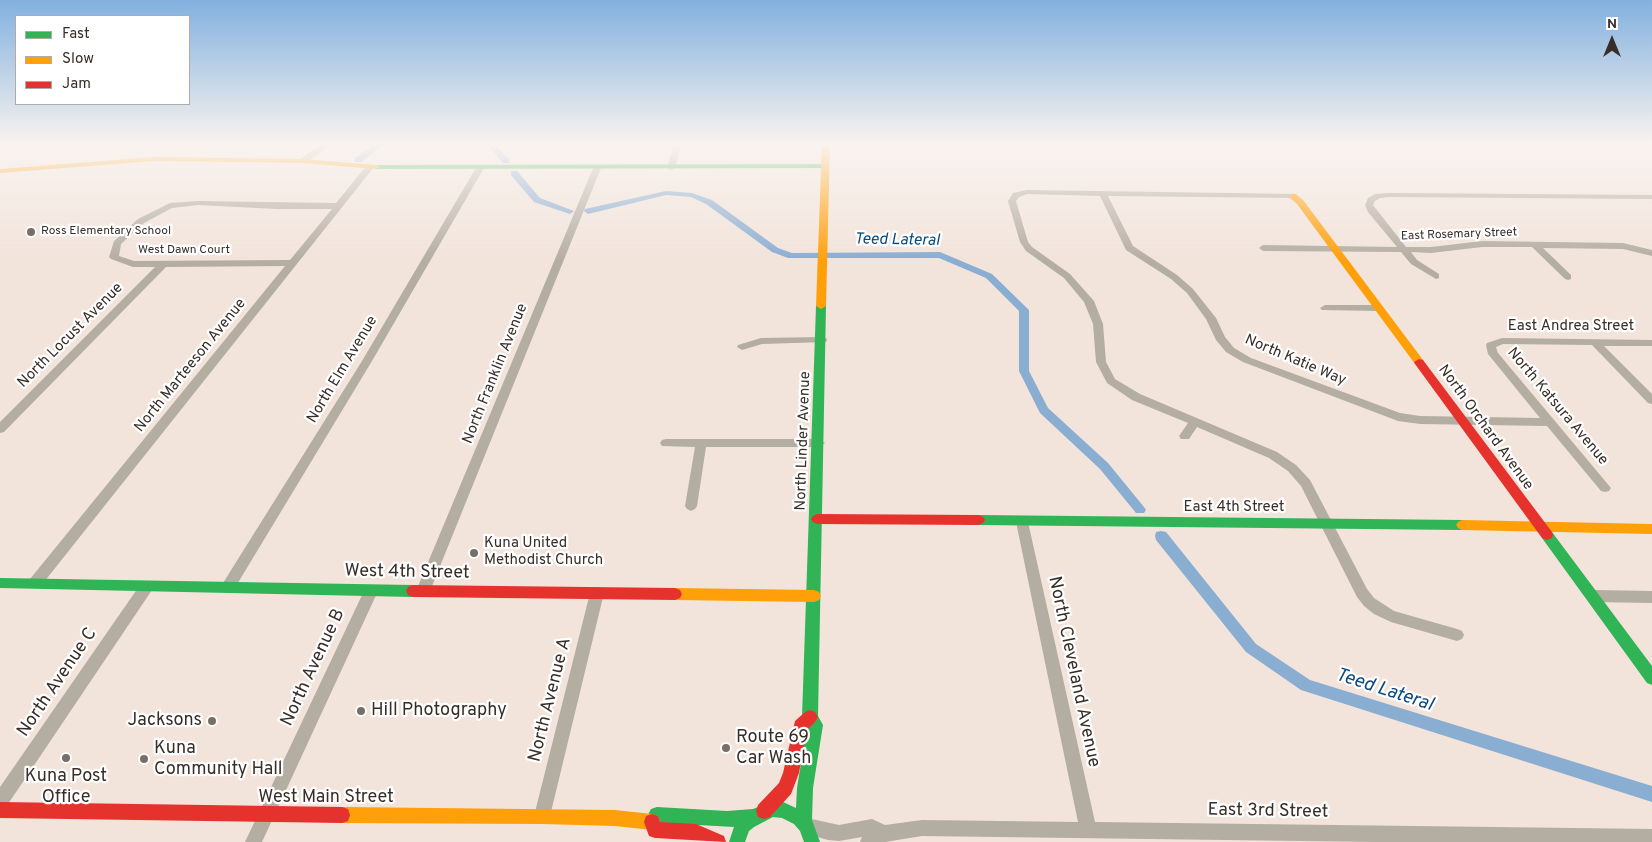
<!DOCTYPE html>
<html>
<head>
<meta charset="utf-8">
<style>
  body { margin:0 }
  #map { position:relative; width:1652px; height:842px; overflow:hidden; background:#f2e4db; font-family:Overpass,sans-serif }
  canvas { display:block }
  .legend { position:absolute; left:15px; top:15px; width:175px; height:90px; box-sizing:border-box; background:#fff; border:1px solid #afaba9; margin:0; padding:6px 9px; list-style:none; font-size:15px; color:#382e28 }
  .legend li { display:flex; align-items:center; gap:10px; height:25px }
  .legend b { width:25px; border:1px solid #afaba9 }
  .north { position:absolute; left:1587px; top:15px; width:50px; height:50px; -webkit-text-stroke:4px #fff; paint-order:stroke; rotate:0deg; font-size:14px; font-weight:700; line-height:20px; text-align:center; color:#382e28 }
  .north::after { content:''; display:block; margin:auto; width:18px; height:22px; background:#382e28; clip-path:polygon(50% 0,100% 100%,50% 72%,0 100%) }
</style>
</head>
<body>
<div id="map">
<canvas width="1652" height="842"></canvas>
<ul class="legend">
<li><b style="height:6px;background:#30b455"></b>Fast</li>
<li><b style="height:6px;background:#ff9f0a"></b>Slow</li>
<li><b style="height:6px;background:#e5322d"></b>Jam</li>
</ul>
<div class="north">N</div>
</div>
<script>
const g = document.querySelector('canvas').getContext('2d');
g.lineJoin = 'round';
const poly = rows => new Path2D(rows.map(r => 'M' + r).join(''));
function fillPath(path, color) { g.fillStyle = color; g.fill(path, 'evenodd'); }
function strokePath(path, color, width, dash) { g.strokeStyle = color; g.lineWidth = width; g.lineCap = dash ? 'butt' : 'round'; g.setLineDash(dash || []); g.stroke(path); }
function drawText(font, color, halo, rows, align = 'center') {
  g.font = font + ' Overpass,sans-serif'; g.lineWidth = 4.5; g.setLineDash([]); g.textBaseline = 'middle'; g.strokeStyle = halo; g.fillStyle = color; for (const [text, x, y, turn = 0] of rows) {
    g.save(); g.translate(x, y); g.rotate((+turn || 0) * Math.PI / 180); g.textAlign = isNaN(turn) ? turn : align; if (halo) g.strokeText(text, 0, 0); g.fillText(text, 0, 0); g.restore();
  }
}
fillPath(poly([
  [377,143,386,143,361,162,355,162,355,158,377,143],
  [486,143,494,143,509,159,509,163,503,163,486,143],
  [511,171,517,171,540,198,574,211,570,214,534,202,511,175,511,171],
  [666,191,692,193,712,200,778,248,792,253,940,252,992,274,1029,310,1029,371,1048,408,1108,463,1144,507,1146,510,1144,513,1136,513,1100,469,1040,413,1019,371,1019,311,986,278,939,258,788,258,772,252,706,204,691,197,666,195,588,214,584,211,585,209,666,191],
  [1161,531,1166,532,1256,644,1310,680,1652,786,1652,802,1301,690,1246,652,1156,540,1155,536,1156,532,1161,531]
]), '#8aadd2');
fillPath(poly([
  [324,143,333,143,306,163,300,163,300,159,324,143],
  [674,143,682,143,675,168,671,170,667,168,674,143],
  [367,165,374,167,40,587,35,588,30,587,28,583,30,579,285,266,166,267,4,432,0,433,0,422,155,267,133,267,111,259,109,257,114,241,138,219,170,203,198,201,336,203,367,165],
  [198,205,277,209,332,209,290,260,134,261,119,256,121,244,144,223,172,208,198,205],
  [477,166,484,168,372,361,233,591,228,593,223,591,221,587,223,583,362,361,477,166],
  [594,166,601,168,430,591,428,595,423,597,418,595,416,591,594,166],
  [1027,190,1296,194,1296,198,1293,198,1108,196,1133,246,1177,275,1193,289,1216,318,1225,337,1234,348,1251,358,1400,413,1420,416,1540,418,1488,354,1486,345,1487,343,1502,338,1652,340,1652,346,1604,346,1652,394,1652,404,1648,403,1592,345,1503,344,1496,347,1498,353,1611,488,1609,491,1605,492,1601,491,1547,426,1420,424,1398,421,1243,362,1226,352,1216,340,1206,319,1187,293,1171,279,1126,250,1100,196,1027,194,1019,197,1016,201,1028,242,1032,247,1070,274,1094,301,1103,324,1106,362,1115,379,1140,394,1277,452,1296,465,1310,480,1367,589,1374,598,1394,611,1457,629,1462,631,1464,635,1462,639,1457,641,1391,622,1374,614,1364,606,1357,597,1301,486,1288,471,1269,458,1197,427,1189,439,1181,439,1179,436,1188,423,1132,400,1107,383,1096,362,1093,324,1084,302,1064,278,1026,251,1020,242,1008,201,1013,193,1027,190],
  [1389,193,1652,195,1652,199,1389,197,1380,198,1375,201,1373,205,1406,247,1431,247,1482,241,1623,243,1652,250,1652,256,1623,249,1543,248,1571,275,1571,279,1568,280,1565,279,1532,247,1482,247,1431,253,1411,252,1417,260,1439,274,1439,278,1436,279,1411,264,1401,252,1263,251,1259,248,1263,245,1397,247,1368,212,1365,205,1368,198,1375,194,1389,193],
  [1325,305,1378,305,1383,308,1378,311,1322,310,1320,308,1325,305],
  [822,337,826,338,827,340,826,342,762,344,742,350,737,347,738,345,761,338,822,337],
  [666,439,819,439,825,443,819,447,706,447,697,506,695,509,691,511,687,509,685,506,695,447,662,446,660,443,662,440,666,439],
  [1022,517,1026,519,1028,522,1095,822,1652,829,1652,842,1377,842,922,836,885,842,860,842,862,837,839,841,828,840,801,832,799,826,801,820,807,818,839,825,872,819,885,825,922,820,1078,822,1016,522,1018,519,1022,517],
  [147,581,152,582,154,586,152,590,6,807,0,809,0,787,142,582,147,581],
  [371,585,376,587,378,591,262,842,245,842,364,591,366,587,371,585],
  [597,587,602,589,604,593,550,816,548,822,542,824,536,822,534,816,590,593,592,589,597,587],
  [1593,590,1652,591,1652,603,1593,602,1588,600,1586,596,1588,592,1593,590]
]), '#b3ada2');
fillPath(poly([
  [826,164,829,164,829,168,376,169,372,167,376,165,826,164],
  [821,303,826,306,818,716,823,725,813,788,812,820,820,842,804,842,800,831,794,824,782,818,773,817,754,827,749,831,745,842,729,842,734,827,661,823,658,828,652,830,646,828,644,822,651,809,657,807,727,811,753,809,773,801,783,802,796,808,797,788,807,726,802,717,816,306,821,303],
  [979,515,1462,520,1466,522,1468,525,1466,528,1462,530,979,525,975,523,973,520,975,517,979,515],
  [1547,530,1552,532,1652,666,1652,685,1647,683,1542,538,1541,535,1542,532,1547,530],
  [0,578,413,585,418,587,420,591,418,595,413,597,0,588,0,578]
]), '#30b455');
fillPath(poly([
  [822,143,830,143,826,306,821,309,816,306,822,143],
  [155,157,303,159,376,165,380,167,376,169,303,163,155,161,0,173,0,169,155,157],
  [1290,194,1296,194,1303,200,1423,360,1424,362,1423,364,1415,364,1297,204,1290,198,1290,194],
  [1462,520,1652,524,1652,534,1462,530,1458,528,1456,525,1458,522,1462,520],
  [675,588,814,590,819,592,821,596,819,600,814,602,675,600,670,598,668,594,670,590,675,588],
  [342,807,615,810,652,814,658,816,660,822,658,828,652,830,615,826,542,824,342,823,336,821,334,815,336,809,342,807]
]), '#ff9f0a');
fillPath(poly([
  [1419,359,1423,360,1552,532,1553,535,1552,538,1547,540,1542,538,1415,364,1414,362,1419,359],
  [817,514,979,515,983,517,985,520,983,523,979,525,817,524,813,522,811,519,813,516,817,514],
  [413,585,675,588,680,590,682,594,680,598,675,600,413,597,408,595,406,591,408,587,413,585],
  [810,710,815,712,818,717,815,722,807,730,799,773,791,794,770,817,764,819,758,817,756,811,758,805,779,783,783,773,795,721,805,712,810,710],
  [0,802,342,807,348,809,350,815,348,821,342,823,0,818,0,802],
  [652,814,658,816,660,822,696,824,724,836,726,842,655,838,649,836,644,822,646,816,652,814]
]), '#e5322d');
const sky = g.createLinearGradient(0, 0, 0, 261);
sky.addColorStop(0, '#82b1df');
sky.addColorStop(0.55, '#f9f3ef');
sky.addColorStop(1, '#f9f3ef00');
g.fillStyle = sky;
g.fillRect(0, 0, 1652, 261);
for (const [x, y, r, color] of [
  [31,232,5,"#796e67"],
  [474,553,5,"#796e67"],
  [361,711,5,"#796e67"],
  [212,721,5,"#796e67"],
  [726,748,5,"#796e67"],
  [66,758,5,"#796e67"],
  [144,759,5,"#796e67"]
]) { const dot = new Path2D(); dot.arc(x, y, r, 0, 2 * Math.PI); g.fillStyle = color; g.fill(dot); strokePath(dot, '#fff', 2); }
drawText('12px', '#382e28', '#fff', [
  ["Ross Elementary School",41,232]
], 'left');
drawText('12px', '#382e28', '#fff', [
  ["East Rosemary Street",1459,235,-2],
  ["West Dawn Court",184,251]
]);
drawText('15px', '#382e28', '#fff', [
  ["East Andrea Street",1571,327],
  ["North Locust Avenue",71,336,-45],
  ["North Katie Way",1295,361,23],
  ["North Marteeson Avenue",191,366,-51],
  ["North Elm Avenue",343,370,-59],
  ["North Franklin Avenue",496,374,-68],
  ["North Katsura Avenue",1557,407,50],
  ["North Orchard Avenue",1485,428,54],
  ["North Linder Avenue",804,441,-88],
  ["East 4th Street",1234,508]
]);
drawText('15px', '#382e28', '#fff', [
  ["Kuna United",484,544],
  ["Methodist Church",484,561]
], 'left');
drawText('italic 16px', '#09487e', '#fff', [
  ["Teed Lateral",897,241,1]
]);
drawText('18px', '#382e28', '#fff', [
  ["West 4th Street",407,573,1],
  ["North Avenue B",314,668,-65],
  ["North Cleveland Avenue",1073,672,78],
  ["North Avenue C",58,683,-56],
  ["North Avenue A",551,700,-76],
  ["West Main Street",326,798],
  ["East 3rd Street",1268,812,1]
]);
drawText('18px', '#382e28', '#fff', [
  ["Hill Photography",371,711],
  ["Jacksons",202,721,"right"],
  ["Route 69",736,738],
  ["Car Wash",736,759],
  ["Kuna",154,749],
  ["Community Hall",154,770],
  ["Kuna Post",66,777,"center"],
  ["Office",66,798,"center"]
], 'left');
drawText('italic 19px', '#09487e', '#fff', [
  ["Teed Lateral",1384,691,18]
]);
</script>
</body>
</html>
